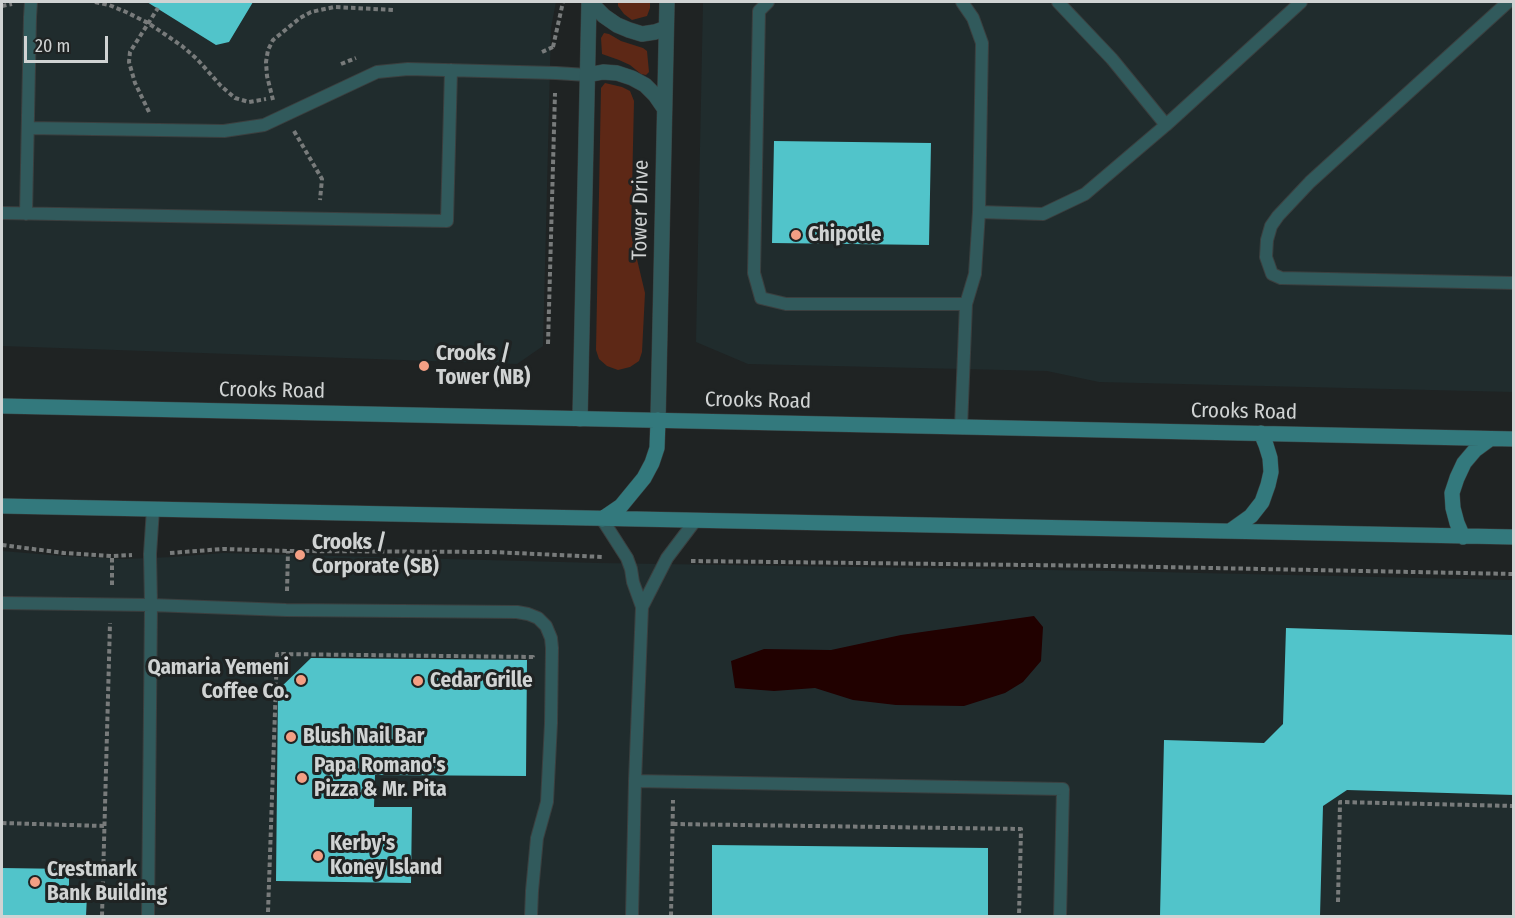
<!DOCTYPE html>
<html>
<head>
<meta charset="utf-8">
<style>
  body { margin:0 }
  #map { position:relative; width:1515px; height:918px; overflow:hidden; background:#1f2323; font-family:"Fira Sans Condensed",sans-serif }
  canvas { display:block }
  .frame { position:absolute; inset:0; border:3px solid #d0d3d3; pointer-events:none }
  .scale { position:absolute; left:24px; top:36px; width:84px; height:27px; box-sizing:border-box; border:3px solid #d0d3d3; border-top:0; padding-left:8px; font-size:18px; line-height:21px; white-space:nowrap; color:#d0d3d3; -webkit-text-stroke:4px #1f2323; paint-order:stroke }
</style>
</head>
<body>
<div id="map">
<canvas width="1515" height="918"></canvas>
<div class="frame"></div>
<div class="scale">20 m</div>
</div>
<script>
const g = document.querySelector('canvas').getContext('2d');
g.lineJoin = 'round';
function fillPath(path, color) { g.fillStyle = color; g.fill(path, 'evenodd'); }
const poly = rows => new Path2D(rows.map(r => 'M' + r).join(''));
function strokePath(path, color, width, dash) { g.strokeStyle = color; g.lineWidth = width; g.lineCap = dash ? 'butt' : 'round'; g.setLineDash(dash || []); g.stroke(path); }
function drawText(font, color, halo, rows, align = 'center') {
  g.font = font + ' "Fira Sans Condensed",sans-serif'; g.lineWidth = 6; g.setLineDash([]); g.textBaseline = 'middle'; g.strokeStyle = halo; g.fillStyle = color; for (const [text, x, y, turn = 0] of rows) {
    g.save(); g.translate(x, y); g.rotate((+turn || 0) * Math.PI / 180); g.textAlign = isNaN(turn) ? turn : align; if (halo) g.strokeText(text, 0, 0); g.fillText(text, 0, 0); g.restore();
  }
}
fillPath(poly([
  [2,2,556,2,551,28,543,346,517,364,2,346],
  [703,2,1513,2,1513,392,1099,382,1047,371,748,364,696,342],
  [2,551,63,556,124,559,173,557,223,553,599,563,1112,571,1513,580,1513,916,2,916]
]), '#202c2d');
fillPath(poly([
  [618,2,650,2,650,8,647,16,632,20,624,14,618,6],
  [604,33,609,34,621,41,643,48,647,51,649,72,646,75,641,74,630,65,619,60,602,54,601,38],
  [605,83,622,87,630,91,634,101,631,234,645,293,642,352,639,361,630,367,618,370,607,366,599,359,596,350,601,88]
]), '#5d2816');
fillPath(poly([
  [1034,616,1043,627,1041,661,1023,682,1005,693,964,706,896,705,853,700,815,688,774,691,735,688,731,661,764,649,831,650,901,635]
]), '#210100');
fillPath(poly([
  [147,2,253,2,229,42,216,45],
  [774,141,931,143,929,245,772,243],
  [1286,628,1514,635,1514,795,1347,790,1323,806,1320,916,1160,916,1164,740,1264,743,1283,724],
  [311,658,527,660,526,776,375,775,374,807,412,807,411,883,276,881,278,690],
  [712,845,988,848,988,916,712,916],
  [2,868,69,869,69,896,87,895,86,916,2,916]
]), '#51c4ca');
const service = poly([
  [768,2,759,11,754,273,761,298,786,304,966,304],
  [1058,2,1112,59,1166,125,1301,2],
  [1508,2,1310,182,1278,216,1271,226,1267,240,1266,257,1272,274,1281,278,1514,283],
  [28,128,224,131,264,125,377,72,408,69,556,73,587,75],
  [979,212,1043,214,1085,194,1166,125],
  [2,213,447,221,451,70],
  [26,214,30,17,31,2],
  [961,427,966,304,975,274,979,212,982,43,973,18,962,2],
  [602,519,627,558,631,569,633,582,642,607,635,781,632,916],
  [2,603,151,605,286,610,517,612,528,614,538,618,546,626,551,638,552,648,551,723,547,802,537,838,532,891,531,916],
  [642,607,667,558,695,521],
  [635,781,1063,789,1060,916],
  [148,916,151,605,150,554,153,509]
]);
const tertiary = poly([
  [590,2,604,16,617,25,629,30,642,34,655,32,666,28],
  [587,75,603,72,617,73,632,78,645,85,655,95,664,108],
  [580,419,589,2],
  [658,420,667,2]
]);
const secondary = poly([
  [2,406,1514,439],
  [2,506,1514,537],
  [602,519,621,506,644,478,652,463,657,448,658,420],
  [1230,531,1251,516,1262,502,1268,485,1271,472,1270,458,1266,445,1261,433],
  [1463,537,1457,523,1453,508,1452,493,1457,478,1464,463,1475,450,1490,439]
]);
strokePath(service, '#3b3f3f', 14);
strokePath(tertiary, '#3b3f3f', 16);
strokePath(secondary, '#3b3f3f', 16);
strokePath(poly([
  [95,2,109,5,126,12,148,23,166,35,182,46,197,59,221,86,235,98,249,102,266,99],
  [2,6,12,4],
  [553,47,563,2],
  [542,52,553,47],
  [341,64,356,58],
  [273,100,267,76,266,62,268,50,273,40,300,18,311,12,334,7,394,10],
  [149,112,135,83,129,62,130,52,158,8],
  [294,131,322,179,320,200],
  [548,344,555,93],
  [2,545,64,553,112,556,132,555],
  [170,553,223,549,288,551,492,552,603,557],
  [691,561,1111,566,1514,574],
  [112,585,112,556],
  [287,591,288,551],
  [2,823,104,826],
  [673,824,1021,829,1019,916],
  [1338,902,1340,802,1514,806],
  [268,912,277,654,533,657,533,658],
  [102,916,110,623],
  [671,916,673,800]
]), '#787b7b', 4, [4.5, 3]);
strokePath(service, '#315a5c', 12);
strokePath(tertiary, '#315a5c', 15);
strokePath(secondary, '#33797d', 15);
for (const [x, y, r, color] of [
  [796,235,6,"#f39f84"],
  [424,366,6,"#f39f84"],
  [300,555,6,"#f39f84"],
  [301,680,6,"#f39f84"],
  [418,681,6,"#f39f84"],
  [291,737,6,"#f39f84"],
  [302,778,6,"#f39f84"],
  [318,856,6,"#f39f84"],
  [35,882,6,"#f39f84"]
]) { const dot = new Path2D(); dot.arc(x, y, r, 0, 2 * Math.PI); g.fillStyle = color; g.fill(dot); strokePath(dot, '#1f2323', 2); }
drawText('21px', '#d0d3d3', '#1f2323', [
  ["Tower Drive",641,210,-89],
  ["Crooks Road",272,391,1],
  ["Crooks Road",758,401,1],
  ["Crooks Road",1244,412,1]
]);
drawText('bold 21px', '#d0d3d3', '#1f2323', [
  ["Chipotle",808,235],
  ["Crooks /",436,354],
  ["Tower (NB)",436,378],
  ["Crooks /",312,543],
  ["Corporate (SB)",312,567],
  ["Qamaria Yemeni",289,668,"right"],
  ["Coffee Co.",289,692,"right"],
  ["Cedar Grille",430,681],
  ["Blush Nail Bar",303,737],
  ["Papa Romano's",314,766],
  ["Pizza & Mr. Pita",314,790],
  ["Kerby's",330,844],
  ["Koney Island",330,868],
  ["Crestmark",47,870],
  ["Bank Building",47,894]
], 'left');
</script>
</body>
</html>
